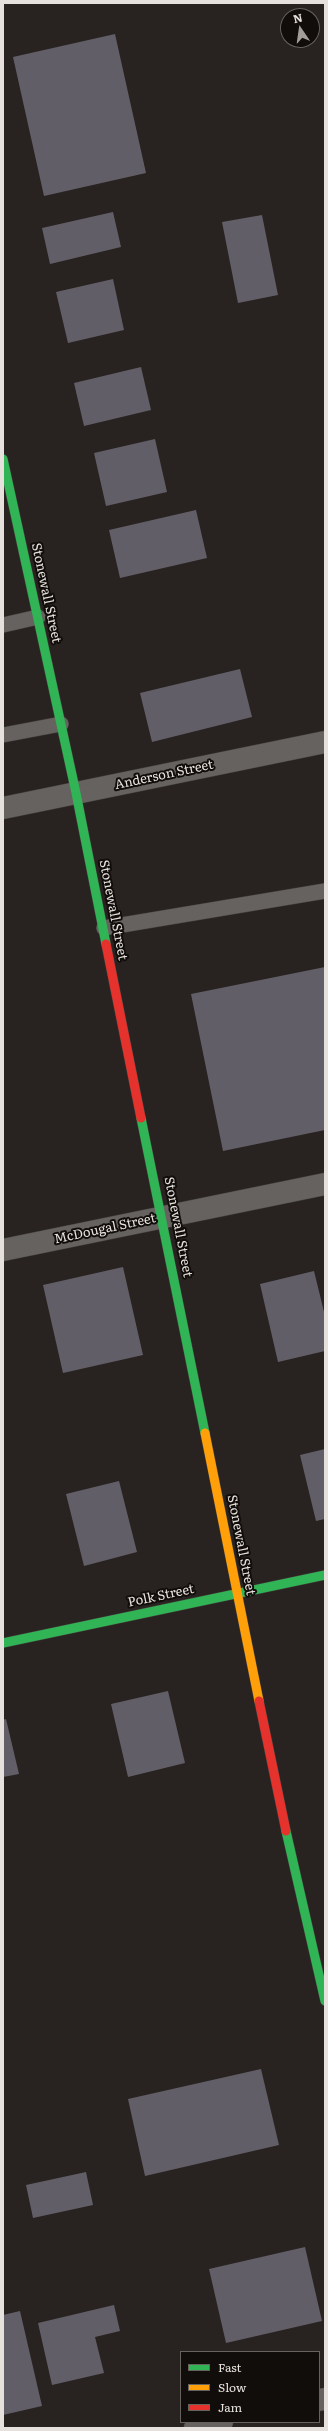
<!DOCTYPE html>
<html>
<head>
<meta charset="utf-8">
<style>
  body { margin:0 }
  #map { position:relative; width:328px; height:2431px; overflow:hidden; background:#282320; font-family:Literata,serif }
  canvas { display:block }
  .frame { position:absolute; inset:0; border:4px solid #e7e1dd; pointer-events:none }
  .legend { position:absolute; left:180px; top:2351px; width:140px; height:72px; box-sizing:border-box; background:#100d0a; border:1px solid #66625e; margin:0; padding:5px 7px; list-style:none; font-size:12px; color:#e7e1dd }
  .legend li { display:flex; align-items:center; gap:8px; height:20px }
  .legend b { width:20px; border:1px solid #66625e }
  .north { position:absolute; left:280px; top:8px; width:40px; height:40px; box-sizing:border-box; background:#100d0a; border:1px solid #66625e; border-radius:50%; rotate:347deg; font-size:11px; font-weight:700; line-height:16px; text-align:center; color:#e7e1dd }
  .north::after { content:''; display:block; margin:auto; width:14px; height:18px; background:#a49e9b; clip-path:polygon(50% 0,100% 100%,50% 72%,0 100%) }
</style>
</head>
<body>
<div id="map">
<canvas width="328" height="2431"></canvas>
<div class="frame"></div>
<ul class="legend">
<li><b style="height:5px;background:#30b455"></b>Fast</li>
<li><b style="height:5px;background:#ff9f0a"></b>Slow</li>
<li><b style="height:5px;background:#e5322d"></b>Jam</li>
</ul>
<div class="north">N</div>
</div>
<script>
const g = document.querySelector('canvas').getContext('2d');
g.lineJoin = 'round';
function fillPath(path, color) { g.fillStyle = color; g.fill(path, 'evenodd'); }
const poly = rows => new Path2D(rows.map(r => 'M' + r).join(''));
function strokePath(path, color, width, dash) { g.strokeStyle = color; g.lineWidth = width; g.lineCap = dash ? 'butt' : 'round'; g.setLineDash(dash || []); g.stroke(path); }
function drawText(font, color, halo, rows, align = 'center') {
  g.font = font + ' Literata,serif'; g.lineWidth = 4; g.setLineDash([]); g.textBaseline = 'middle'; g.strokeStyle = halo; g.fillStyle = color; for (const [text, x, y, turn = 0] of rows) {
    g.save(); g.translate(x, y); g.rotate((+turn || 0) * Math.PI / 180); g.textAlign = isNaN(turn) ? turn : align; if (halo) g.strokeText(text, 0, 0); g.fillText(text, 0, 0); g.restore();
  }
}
fillPath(poly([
  [115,34,146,173,44,196,13,57],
  [113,212,121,247,50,264,42,228],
  [262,215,278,295,238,303,222,222],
  [113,279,124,330,68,343,56,292],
  [141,367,151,410,84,426,74,383],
  [155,439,167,492,106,506,94,453],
  [196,510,207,558,120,578,109,530],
  [240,669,252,717,152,742,140,693],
  [325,967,325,1130,223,1151,191,994],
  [123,1267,143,1355,63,1373,43,1285],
  [314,1271,325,1316,325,1351,278,1362,260,1284],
  [325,1449,325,1519,316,1521,300,1455],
  [119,1481,137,1552,84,1566,66,1494],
  [168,1691,185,1763,128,1777,111,1704],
  [6,1719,19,1774,3,1777,3,1720],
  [261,2069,279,2145,145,2176,128,2099],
  [86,2172,93,2205,33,2218,26,2185],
  [305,2247,322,2321,226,2343,209,2269],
  [114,2305,120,2331,95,2337,104,2373,52,2385,38,2323],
  [20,2311,42,2406,3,2415,3,2315]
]), '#625e67');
const lane = poly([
  [3,625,38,617],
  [3,735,61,724],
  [104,928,325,891]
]);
const street = poly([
  [3,808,325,742],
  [3,1250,325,1184],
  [319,2400,325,2399],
  [195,2428,222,2422]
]);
const fast = poly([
  [3,459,76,793,106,944],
  [141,1118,205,1433],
  [3,1643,325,1575],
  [286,1831,325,2001]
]);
const slow = poly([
  [205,1433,259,1701]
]);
const jam = poly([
  [106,944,141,1118],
  [259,1701,286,1831]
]);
strokePath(lane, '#433f3c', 16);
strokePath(street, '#433f3c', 23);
strokePath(fast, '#433f3c', 10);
strokePath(slow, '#433f3c', 10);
strokePath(jam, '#433f3c', 10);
strokePath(lane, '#656260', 15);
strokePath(street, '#656260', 22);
strokePath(fast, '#30b455', 9);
strokePath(slow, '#ff9f0a', 9);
strokePath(jam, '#e5322d', 9);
drawText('13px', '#e7e1dd', '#100d0a', [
  ["Stonewall Street",46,593,78],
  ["Anderson Street",164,775,-12],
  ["Stonewall Street",113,910,79],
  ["Stonewall Street",178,1227,79],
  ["McDougal Street",105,1229,-12],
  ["Stonewall Street",241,1545,79],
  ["Polk Street",161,1596,-12]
]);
</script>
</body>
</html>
